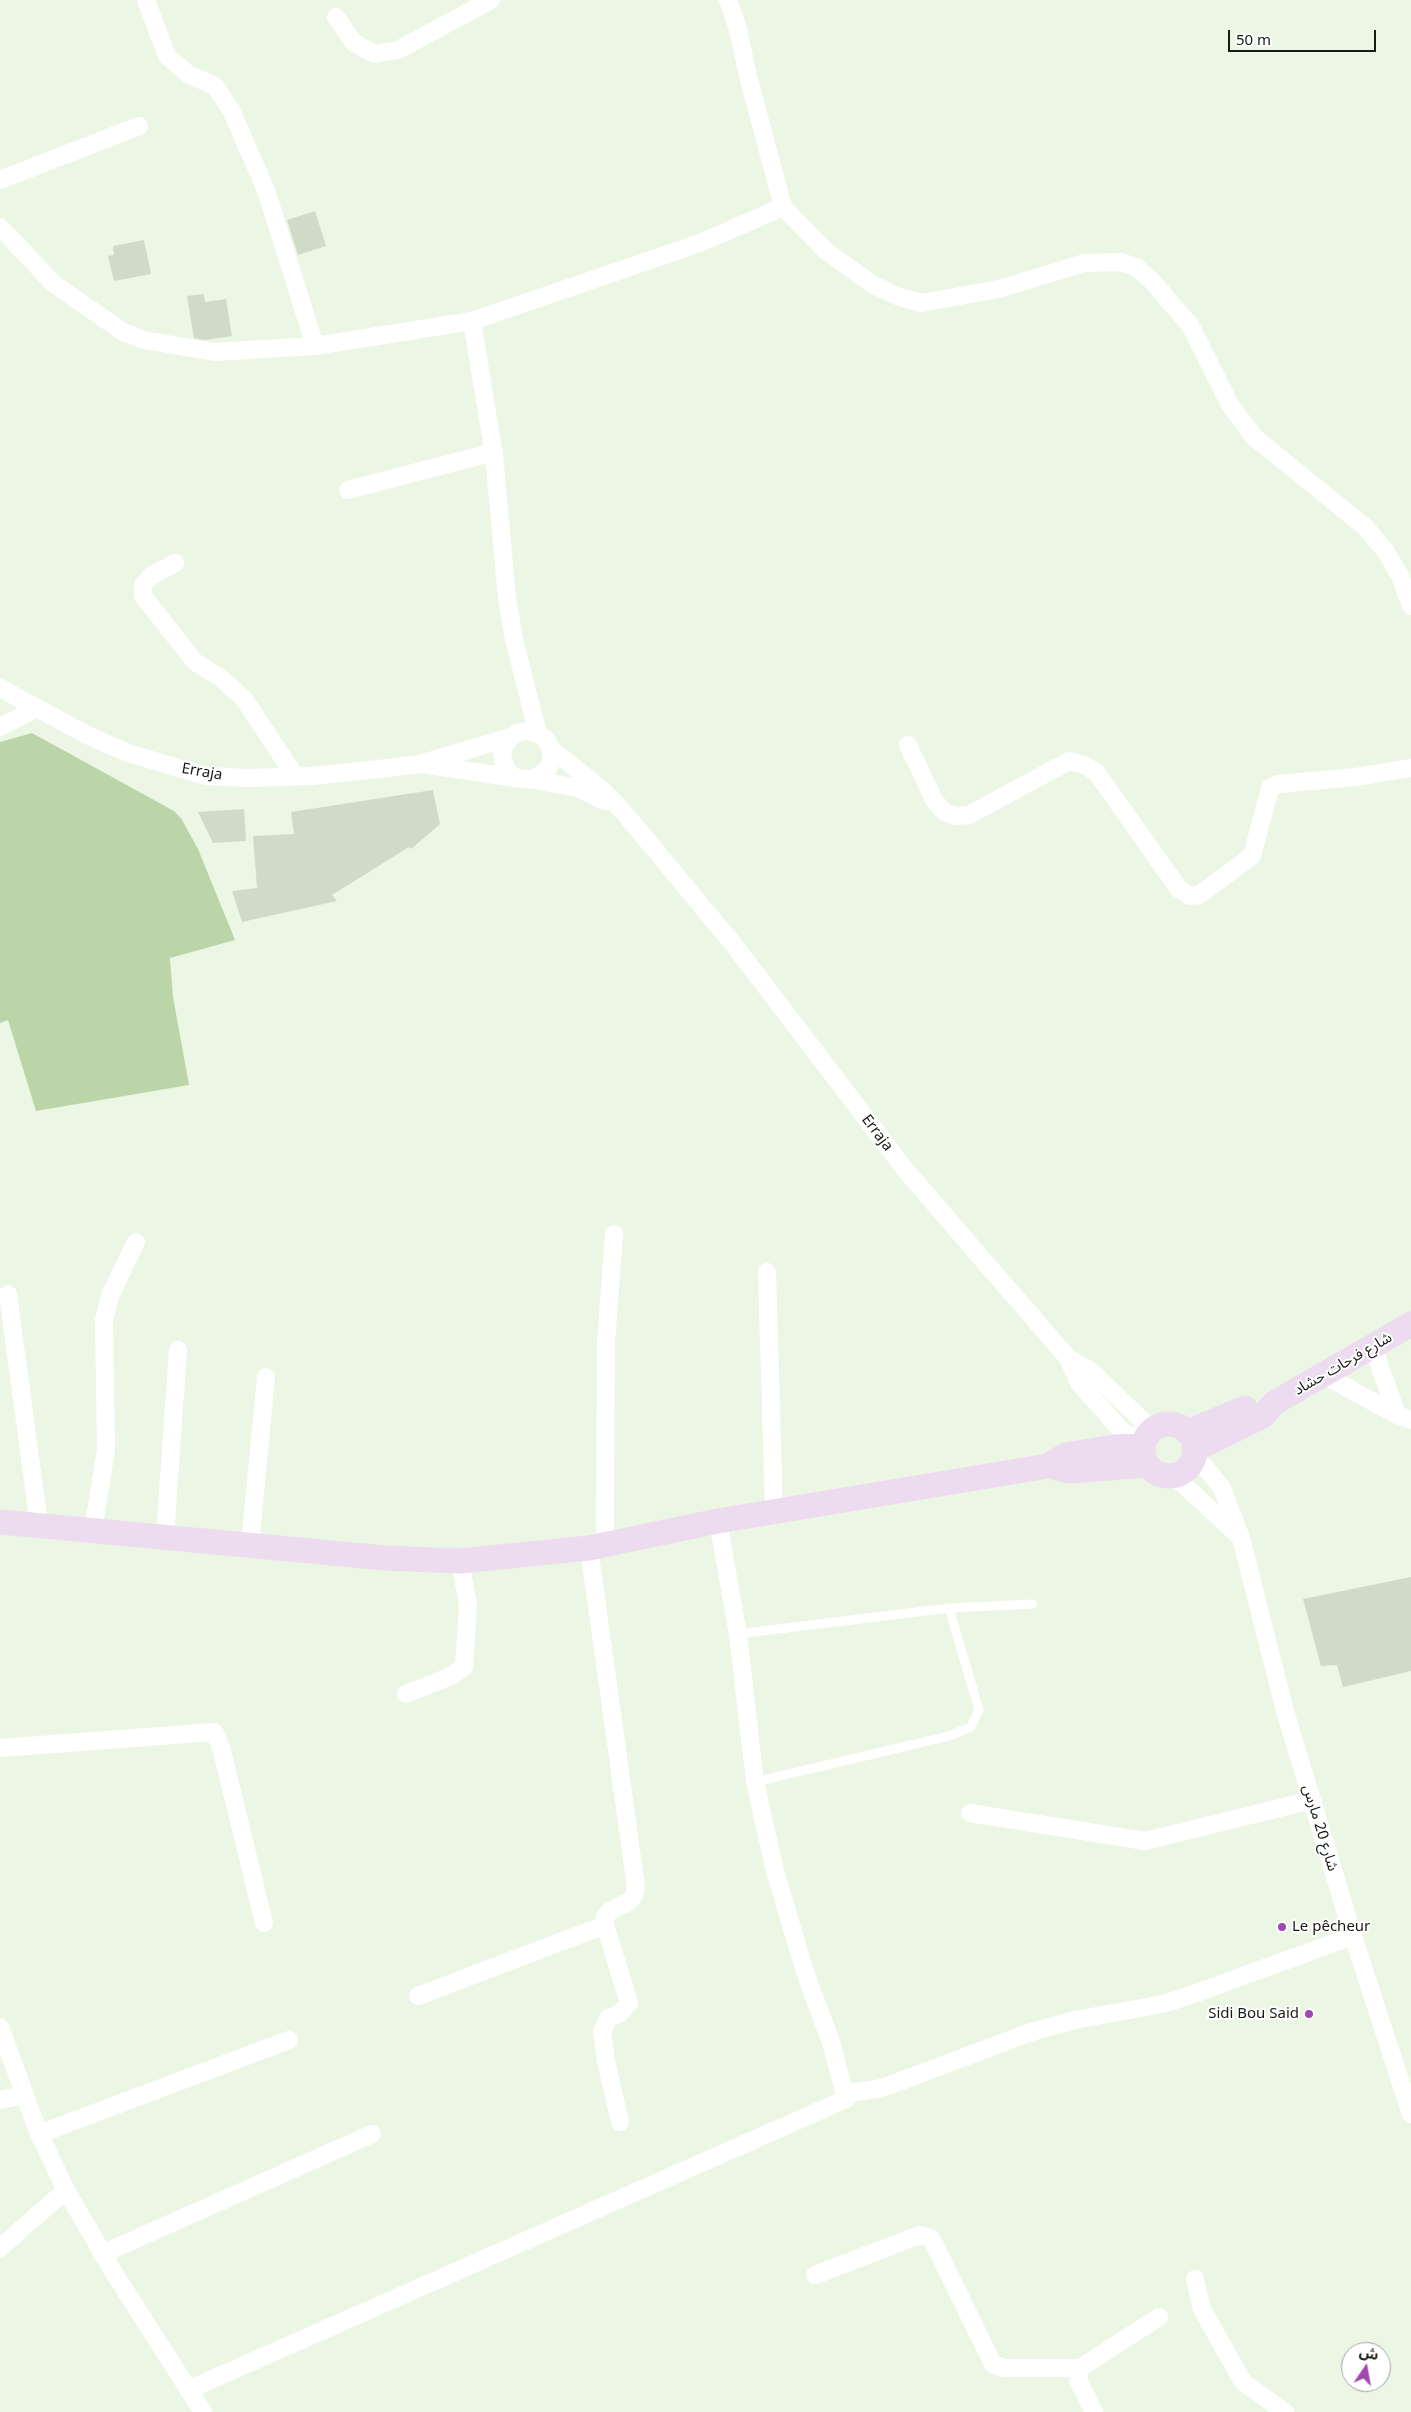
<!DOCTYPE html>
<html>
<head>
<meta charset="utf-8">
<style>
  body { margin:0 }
  #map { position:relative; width:1411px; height:2412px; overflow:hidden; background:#ebf7e4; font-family:"Noto Sans","Noto Sans Arabic",sans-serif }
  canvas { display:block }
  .north { position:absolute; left:1341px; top:2342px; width:50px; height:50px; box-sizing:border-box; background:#fff; border:1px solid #a2a4a1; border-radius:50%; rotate:12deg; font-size:14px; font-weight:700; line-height:20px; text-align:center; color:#171b14 }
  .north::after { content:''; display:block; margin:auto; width:18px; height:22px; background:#a347b1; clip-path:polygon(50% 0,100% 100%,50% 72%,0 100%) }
  .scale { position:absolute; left:1228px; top:30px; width:148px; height:22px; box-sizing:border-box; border:2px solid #171b14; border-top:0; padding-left:6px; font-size:15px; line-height:18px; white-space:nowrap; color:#171b14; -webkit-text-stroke:4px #fff; paint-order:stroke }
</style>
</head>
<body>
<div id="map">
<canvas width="1411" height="2412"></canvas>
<div class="north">ش</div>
<div class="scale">50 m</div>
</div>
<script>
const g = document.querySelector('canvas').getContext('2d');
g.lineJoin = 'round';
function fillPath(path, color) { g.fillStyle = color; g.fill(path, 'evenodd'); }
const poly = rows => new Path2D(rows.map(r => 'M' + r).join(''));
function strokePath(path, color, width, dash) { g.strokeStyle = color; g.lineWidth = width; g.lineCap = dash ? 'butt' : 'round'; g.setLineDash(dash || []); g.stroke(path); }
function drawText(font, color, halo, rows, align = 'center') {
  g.font = font + ' "Noto Sans","Noto Sans Arabic",sans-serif'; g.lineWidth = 4; g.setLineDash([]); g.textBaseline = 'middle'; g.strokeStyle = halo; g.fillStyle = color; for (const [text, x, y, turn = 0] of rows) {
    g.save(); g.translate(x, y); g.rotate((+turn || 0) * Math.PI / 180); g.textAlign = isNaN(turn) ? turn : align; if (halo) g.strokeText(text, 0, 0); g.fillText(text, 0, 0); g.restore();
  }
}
fillPath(poly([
  [32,733,174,811,181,818,198,849,235,940,170,958,173,997,189,1085,36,1111,8,1020,0,1023,0,742]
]), '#bbd5a8');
fillPath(poly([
  [315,211,326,246,298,255,287,220],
  [144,240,151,274,114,281,108,256,114,255,113,246],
  [204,294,205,302,226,299,232,336,205,340,194,338,187,296],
  [433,790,440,824,411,849,409,847,332,895,337,901,242,922,232,891,257,888,253,836,294,834,291,812],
  [244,809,246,841,213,843,198,812],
  [1411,1577,1411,1671,1343,1687,1337,1665,1321,1666,1303,1599]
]), '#cfdbc8');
strokePath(poly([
  [738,1634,949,1608,1033,1604],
  [755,1782,949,1736,971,1727,979,1710,949,1608]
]), '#fff', 9);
strokePath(poly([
  [146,0,167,56,188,74,215,86,231,110,266,190,315,346],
  [728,0,738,29,748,76,783,207],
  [336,17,354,43,375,54,398,50,491,0],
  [0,180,139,126],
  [0,227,53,283,123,332,144,340,214,352,315,346,472,321,700,243,783,207,826,251,872,284,897,296,921,303,999,289,1084,263,1121,262,1136,267,1151,280,1190,325,1230,405,1254,437,1365,527,1385,550,1400,576,1411,606],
  [472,321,494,455,507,598,514,639,538,734],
  [348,490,494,452],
  [175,563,151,576,143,585,143,596,195,662,222,679,244,699,295,776],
  [0,688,87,735,128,753,205,776,248,778,311,776,379,769,420,764,511,737],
  [0,727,37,708],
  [908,745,934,800,944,812,956,816,969,815,1069,761,1082,764,1096,772,1179,889,1189,896,1199,895,1252,856,1270,788,1278,784,1356,777,1411,768],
  [550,748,552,757,549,767,534,780,516,778,508,772,504,764,502,754,505,745,511,737,519,732,529,731,538,734,546,739,550,748,599,787,621,809,734,945,907,1172,1068,1358,1079,1383,1123,1432,1144,1442],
  [428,765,516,778],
  [534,780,578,788,605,801],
  [767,1272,774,1511],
  [8,1294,39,1525],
  [1373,1347,1397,1415],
  [1068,1358,1091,1371,1152,1430],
  [1324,1375,1397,1415,1411,1420],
  [1194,1454,1222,1488,1241,1538,1285,1711,1353,1936,1411,2114],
  [1173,1475,1237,1534],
  [93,1530,106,1450,104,1320,110,1296,136,1242],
  [165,1536,178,1350],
  [250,1545,266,1377],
  [605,1545,606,1342,614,1234],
  [406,1694,451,1676,464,1667,468,1605,460,1561],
  [0,1748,214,1732,221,1747,264,1923],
  [970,1813,1145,1841,1312,1800],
  [605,1925,629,2003,620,2013,608,2018,602,2032,606,2061,620,2122],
  [418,1996,605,1925,605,1917,609,1912,630,1901,634,1896,636,1887,589,1548],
  [0,2027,39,2134,66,2190,114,2273,203,2412],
  [846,2099,851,2093,882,2088,1031,2032,1075,2020,1163,2004,1188,1996,1353,1936],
  [0,2100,25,2095],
  [39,2134,289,2040],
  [0,2248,66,2190],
  [102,2254,372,2134],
  [815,2275,920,2235,931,2238,993,2364,1004,2368,1080,2368],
  [1195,2279,1202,2309,1243,2382,1285,2412],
  [188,2390,846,2099,831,2042,805,1972,775,1871,755,1782,738,1634,718,1521],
  [1094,2412,1078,2380,1080,2368,1159,2317]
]), '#fff', 18);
strokePath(poly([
  '1143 1450a26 26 0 1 1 52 0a26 26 0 1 1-52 0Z',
  [1187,1432,1245,1408],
  [1194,1450,1263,1416,1274,1403,1411,1324],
  [1049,1465,1066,1455,1114,1447,1143,1446],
  [0,1522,385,1558,460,1561,589,1548,718,1521,1048,1466,1070,1471,1148,1465]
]), '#eddbf0', 25);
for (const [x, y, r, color] of [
  [1282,1927,5,"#a347b1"],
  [1309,2014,5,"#a347b1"]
]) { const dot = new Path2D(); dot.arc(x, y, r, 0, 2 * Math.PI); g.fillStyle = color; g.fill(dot); strokePath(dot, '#fff', 2); }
drawText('15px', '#171b14', '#fff', [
  ["Erraja",202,772,10],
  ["Erraja",877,1133,53],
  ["شارع فرحات حشاد",1343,1364,-30],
  ["شارع 20 مارس",1320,1828,73]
]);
drawText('15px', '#171b14', '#fff', [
  ["Le pêcheur",1292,1927],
  ["Sidi Bou Said",1299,2014,"right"]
], 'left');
</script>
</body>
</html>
